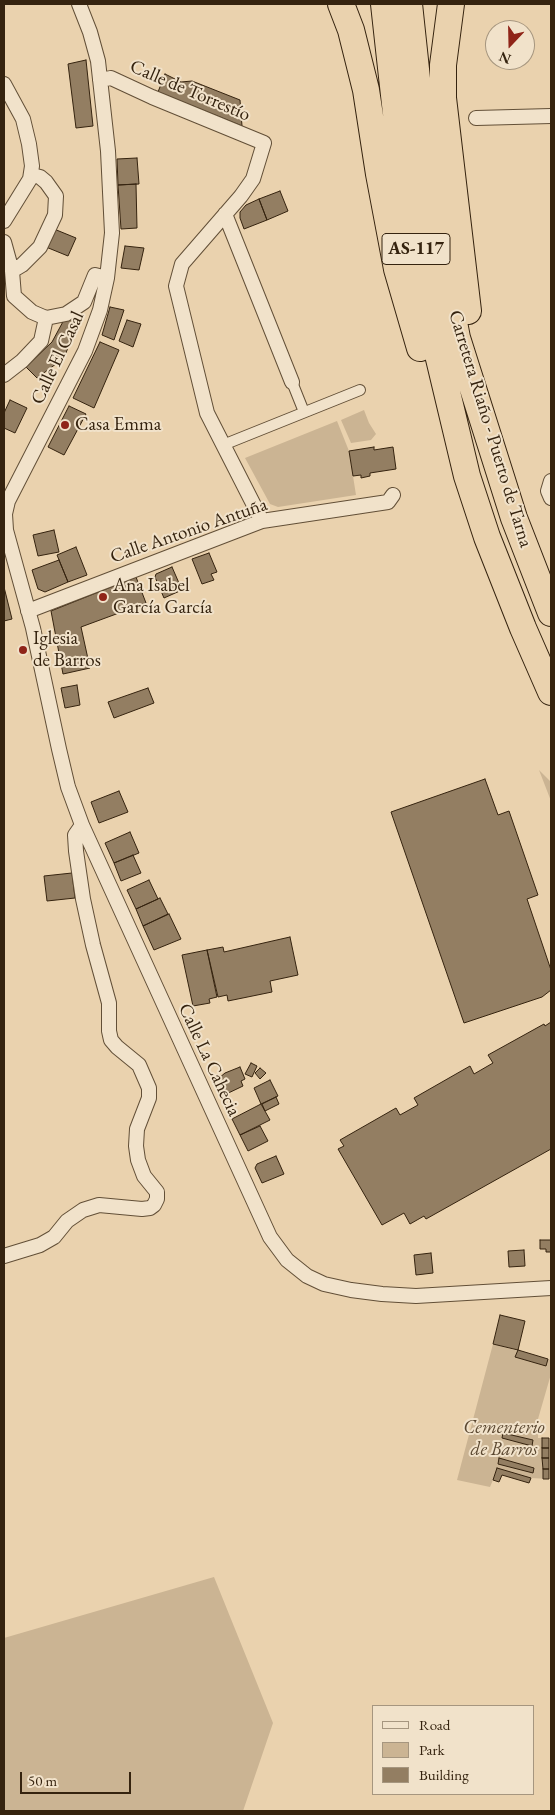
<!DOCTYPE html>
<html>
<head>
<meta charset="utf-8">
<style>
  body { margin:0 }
  #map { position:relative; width:555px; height:1815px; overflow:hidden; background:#ead2ae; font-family:"EB Garamond",serif }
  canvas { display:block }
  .frame { position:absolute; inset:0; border:5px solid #35230f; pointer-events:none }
  .legend { position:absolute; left:372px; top:1705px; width:162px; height:90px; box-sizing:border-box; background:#f1e2ca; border:1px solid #a6967f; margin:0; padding:6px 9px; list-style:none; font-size:15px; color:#35230f }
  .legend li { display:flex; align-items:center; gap:10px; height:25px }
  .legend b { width:25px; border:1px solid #a6967f }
  .north { position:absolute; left:485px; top:20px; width:50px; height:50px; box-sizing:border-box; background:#f1e2ca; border:1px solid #a6967f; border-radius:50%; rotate:201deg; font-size:14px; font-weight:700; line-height:20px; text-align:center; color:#35230f }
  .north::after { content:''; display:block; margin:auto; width:18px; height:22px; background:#8f2418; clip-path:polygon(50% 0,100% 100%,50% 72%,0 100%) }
  .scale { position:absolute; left:20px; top:1772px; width:111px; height:22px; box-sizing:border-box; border:2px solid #35230f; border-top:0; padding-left:6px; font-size:15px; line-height:18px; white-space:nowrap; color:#35230f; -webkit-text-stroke:4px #f1e2ca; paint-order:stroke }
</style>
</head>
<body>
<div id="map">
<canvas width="555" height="1815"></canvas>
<div class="frame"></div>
<ul class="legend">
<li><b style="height:6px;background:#f1e2ca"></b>Road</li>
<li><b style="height:14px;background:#cbb493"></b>Park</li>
<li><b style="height:14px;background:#937e62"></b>Building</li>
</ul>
<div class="north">N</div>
<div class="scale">50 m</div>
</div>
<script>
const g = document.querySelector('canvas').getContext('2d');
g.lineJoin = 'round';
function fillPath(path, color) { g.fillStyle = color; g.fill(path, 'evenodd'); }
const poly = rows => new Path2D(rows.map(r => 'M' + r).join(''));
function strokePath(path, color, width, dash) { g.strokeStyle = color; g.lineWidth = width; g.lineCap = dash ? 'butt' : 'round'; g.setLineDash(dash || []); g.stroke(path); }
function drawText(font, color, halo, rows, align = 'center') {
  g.font = font + ' "EB Garamond",serif'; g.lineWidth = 4; g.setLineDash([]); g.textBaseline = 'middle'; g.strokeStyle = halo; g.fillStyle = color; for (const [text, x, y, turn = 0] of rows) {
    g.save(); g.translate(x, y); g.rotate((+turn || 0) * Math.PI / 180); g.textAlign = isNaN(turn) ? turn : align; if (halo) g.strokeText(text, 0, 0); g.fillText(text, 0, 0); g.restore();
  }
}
fillPath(poly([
  [364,410,369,423,376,434,371,440,351,443,341,420],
  [337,421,349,451,356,495,278,507,270,504,245,458],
  [539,770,551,782,551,801],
  [493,1344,551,1360,551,1374,538,1419,538,1438,549,1438,549,1479,531,1478,529,1483,502,1475,499,1482,493,1480,490,1487,457,1480],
  [214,1577,273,1723,243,1811,4,1811,4,1638]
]), '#cbb493');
const building = poly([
  [86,60,93,126,76,128,68,64,86,60],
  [165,74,181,82,192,81,240,100,242,126,158,92,165,74],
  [137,158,139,184,118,185,117,159,137,158],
  [136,184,137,228,121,229,118,185,136,184],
  [280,191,288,211,267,220,259,199,280,191],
  [259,199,267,220,244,229,240,218,240,212,246,205,259,199],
  [54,229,76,238,68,256,46,247,54,229],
  [125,246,144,248,139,270,121,268,125,246],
  [110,307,124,310,114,340,102,335,110,307],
  [65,318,78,322,64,358,37,378,26,367,52,342,65,318],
  [127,320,141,324,133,347,119,341,127,320],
  [100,342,119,350,94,408,73,398,100,342],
  [10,400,27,408,15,433,4,428,4,413,10,400],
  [69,406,86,414,64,455,48,447,69,406],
  [374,447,374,450,393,447,396,469,370,473,370,476,361,478,361,475,353,476,349,451,374,447],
  [54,530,59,552,38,556,33,535,54,530],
  [76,547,87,575,68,582,57,555,76,547],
  [209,553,217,572,211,574,214,580,202,584,192,559,209,553],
  [59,560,68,582,45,592,38,589,32,570,59,560],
  [172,567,182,590,164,598,155,577,156,574,172,567],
  [136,577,146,603,81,627,90,668,63,674,51,611,136,577],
  [4,587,12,619,4,621,4,587],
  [77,685,80,705,65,708,61,688,77,685],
  [148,688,154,703,114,718,108,702,148,688],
  [485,779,498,815,509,811,538,895,527,899,551,970,551,990,542,997,464,1023,391,812,485,779],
  [119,791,128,812,99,823,91,802,119,791],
  [130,832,139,853,114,863,105,843,130,832],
  [133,855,141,873,121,881,114,863,133,855],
  [72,873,75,898,47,901,44,876,72,873],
  [149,880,158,899,136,909,127,890,149,880],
  [160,898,168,914,143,926,136,909,160,898],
  [169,914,181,939,154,950,143,926,169,914],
  [290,937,298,975,270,981,272,992,228,1001,227,995,218,997,207,950,223,947,224,952,290,937],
  [207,950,217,997,209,999,210,1003,193,1006,182,955,207,950],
  [551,1022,551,1149,426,1219,424,1216,410,1224,404,1213,382,1225,338,1149,344,1146,340,1140,396,1108,400,1115,418,1105,414,1098,470,1066,474,1074,493,1063,488,1055,544,1024,545,1026,551,1022],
  [251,1063,257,1066,252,1077,245,1074,251,1063],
  [240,1067,245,1079,241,1081,243,1086,220,1097,213,1083,225,1073,240,1067],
  [260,1068,266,1073,260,1079,255,1073,260,1068],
  [270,1080,278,1096,261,1104,254,1088,270,1080],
  [276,1097,279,1104,265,1111,262,1104,276,1097],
  [261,1104,270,1120,240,1135,232,1119,261,1104],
  [260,1126,268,1141,248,1151,240,1135,260,1126],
  [276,1156,284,1174,262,1183,255,1168,257,1164,276,1156],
  [540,1240,551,1240,551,1252,546,1252,546,1249,540,1249,540,1240],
  [524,1250,525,1266,509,1267,508,1251,524,1250],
  [431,1253,433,1273,416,1275,414,1255,431,1253],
  [500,1315,525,1321,518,1350,493,1344,500,1315],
  [518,1350,548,1359,546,1366,515,1357,518,1350],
  [503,1433,533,1440,532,1446,502,1438,503,1433],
  [542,1438,549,1438,549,1448,542,1448,542,1438],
  [542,1448,549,1448,549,1458,542,1458,542,1448],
  [499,1458,534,1468,533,1473,498,1464,499,1458],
  [542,1458,549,1458,549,1469,543,1469,542,1458],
  [497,1468,531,1478,529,1483,502,1475,499,1482,493,1480,497,1468],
  [543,1469,549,1469,549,1479,543,1479,543,1469]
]);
fillPath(building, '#937e62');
strokePath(building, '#35230f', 1);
const pedestrian = poly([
  [292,382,304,412],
  [223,445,360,390]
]);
const minor = poly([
  [79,4,90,32,98,61,108,151,112,233,107,278,100,310,85,351,8,501,5,514,6,530,33,628,59,749,68,787,82,825,270,1237,287,1260,307,1276,324,1284,351,1290,382,1294,416,1296,551,1288],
  [100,80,111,78,152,97,264,143,253,179,241,196,182,264,176,286,207,413,262,521],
  [4,84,23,119,29,144,32,166,30,179,4,221],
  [476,118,551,116],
  [225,214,292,382],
  [4,242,12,271,14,296,32,312,46,318,66,314,84,302,95,275,107,278],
  [12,271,22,265,40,247,55,215,56,196,46,182,40,177,32,175],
  [4,375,22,361,41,341,46,318],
  [551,481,548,491,551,498],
  [28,611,262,521,388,502,393,495],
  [4,1256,40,1245,54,1237,67,1221,83,1210,99,1205,142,1209,150,1208,154,1205,157,1199,157,1192,144,1176,138,1160,136,1146,137,1129,149,1098,149,1088,139,1065,117,1047,111,1040,109,1031,109,1003,93,945,83,899,76,851,75,835,82,825]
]);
const motorway = poly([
  [341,4,351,30,366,90,379,174,397,269,420,348],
  [384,4,405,195,436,346,467,476,487,537,523,628,551,692],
  [409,4,429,191,457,338,514,518,551,613],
  [451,4,443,65,443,98,468,311]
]);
strokePath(pedestrian, '#624f37', 12);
strokePath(minor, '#624f37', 16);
strokePath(motorway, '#35230f', 28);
strokePath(pedestrian, '#f1e2ca', 10);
strokePath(minor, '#f1e2ca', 14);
strokePath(motorway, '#ead2ae', 26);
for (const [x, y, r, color] of [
  [65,425,5,"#8f2418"],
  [103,597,5,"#8f2418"],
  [23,650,5,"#8f2418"]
]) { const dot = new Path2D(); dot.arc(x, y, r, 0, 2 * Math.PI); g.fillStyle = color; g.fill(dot); strokePath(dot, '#f1e2ca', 2); }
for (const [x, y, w] of [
  [416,249,68]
]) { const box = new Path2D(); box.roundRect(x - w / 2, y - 15.5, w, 31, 4); g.fillStyle = '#f1e2ca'; g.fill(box); strokePath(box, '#35230f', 1); }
drawText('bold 18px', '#35230f', null, [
  ["AS-117",416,249]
]);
drawText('19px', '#35230f', '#f1e2ca', [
  ["Calle de Torrestío",190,91,23],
  ["Calle El Casal",58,358,-65],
  ["Carretera Riaño - Puerto de Tarna",490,429,73],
  ["Calle Antonio Antuña",189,531,-19],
  ["Calle La Cahecia",209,1060,65]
]);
drawText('19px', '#35230f', '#f1e2ca', [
  ["Casa Emma",75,425],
  ["Ana Isabel",113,586],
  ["García García",113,608],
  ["Iglesia",33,639],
  ["de Barros",33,661]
], 'left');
drawText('italic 19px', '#5a4730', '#f1e2ca', [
  ["Cementerio",504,1428],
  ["de Barros",504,1450]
]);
</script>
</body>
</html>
